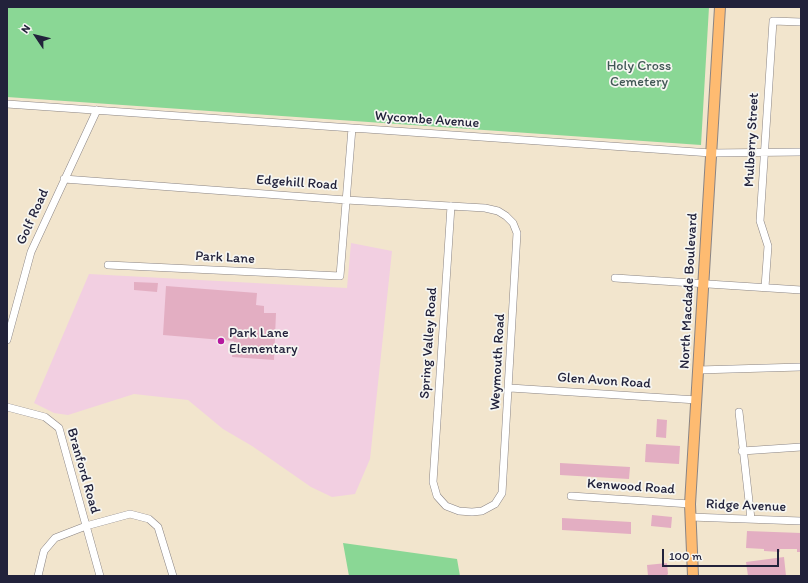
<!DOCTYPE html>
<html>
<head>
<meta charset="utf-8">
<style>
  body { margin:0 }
  #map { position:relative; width:808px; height:583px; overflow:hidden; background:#f2e5cd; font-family:Itim,sans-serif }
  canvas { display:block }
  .frame { position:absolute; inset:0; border:8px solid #22223b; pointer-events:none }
  .north { position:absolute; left:16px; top:16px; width:40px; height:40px; -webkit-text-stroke:3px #f6f6f2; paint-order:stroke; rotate:305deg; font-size:11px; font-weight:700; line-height:16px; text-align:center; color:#22223b }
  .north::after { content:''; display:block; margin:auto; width:14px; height:18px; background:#22223b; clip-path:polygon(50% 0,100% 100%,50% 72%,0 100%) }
  .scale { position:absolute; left:662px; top:549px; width:117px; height:18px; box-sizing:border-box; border:2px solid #22223b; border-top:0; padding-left:5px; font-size:12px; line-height:14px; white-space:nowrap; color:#22223b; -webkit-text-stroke:3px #f6f6f2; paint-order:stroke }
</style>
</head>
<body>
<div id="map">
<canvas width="808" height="583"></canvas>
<div class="frame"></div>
<div class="north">N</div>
<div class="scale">100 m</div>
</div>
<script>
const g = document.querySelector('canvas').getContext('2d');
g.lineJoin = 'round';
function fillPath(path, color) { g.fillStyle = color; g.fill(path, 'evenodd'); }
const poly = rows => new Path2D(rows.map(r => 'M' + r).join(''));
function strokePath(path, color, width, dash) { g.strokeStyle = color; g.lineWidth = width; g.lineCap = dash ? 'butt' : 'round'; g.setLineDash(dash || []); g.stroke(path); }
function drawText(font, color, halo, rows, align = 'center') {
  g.font = font + ' Itim,sans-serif'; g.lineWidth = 3.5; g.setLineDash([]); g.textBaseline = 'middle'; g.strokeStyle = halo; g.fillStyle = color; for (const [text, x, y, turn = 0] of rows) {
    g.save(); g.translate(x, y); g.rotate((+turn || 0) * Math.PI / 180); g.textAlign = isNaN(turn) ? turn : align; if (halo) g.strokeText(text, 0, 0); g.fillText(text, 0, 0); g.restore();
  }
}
fillPath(poly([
  [351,243,392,251,370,459,355,494,332,497,311,487,252,446,223,429,188,400,134,394,68,415,54,413,34,403,89,274,347,288]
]), '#f2cfe1');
fillPath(poly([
  [7,7,709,7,701,145,7,97],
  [343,543,457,559,460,576,349,576]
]), '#8ad795');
fillPath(poly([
  [134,282,158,283,157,292,134,290],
  [166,286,257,293,256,305,264,306,264,313,276,313,274,360,232,357,234,341,163,335],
  [657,419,667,420,666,438,656,437],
  [646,444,680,446,679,464,645,462],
  [560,463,630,467,629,479,560,475],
  [652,515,672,517,671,528,651,526],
  [562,518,631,522,631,534,562,530],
  [747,531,801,533,801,552,797,552,797,549,780,549,780,552,764,551,764,549,746,548],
  [784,557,786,576,748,576,746,562],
  [667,563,668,574,666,576,648,576,647,565]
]), '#e3aec2');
const minor = poly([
  [7,104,711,153,801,152],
  [64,179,346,200,485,208,498,211,506,216,513,223,517,233,502,493,495,504,482,511,472,512,459,511,446,506,437,496,433,482,451,206],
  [108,265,340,276,352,128],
  [615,278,801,290],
  [765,287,768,246,760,221,773,21,801,22],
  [7,340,31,252,97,110],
  [698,370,801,367],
  [510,388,697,400],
  [7,407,45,417,59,428,100,576],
  [739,412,751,519],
  [742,451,801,447],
  [571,496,690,504],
  [690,517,801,521],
  [38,576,44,551,55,538,86,526,130,514,149,519,158,527,173,576]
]);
const primary = poly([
  [693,576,690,504,720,7]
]);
strokePath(minor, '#8a8484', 8);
strokePath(primary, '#8a8484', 12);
strokePath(minor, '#fff', 7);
strokePath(primary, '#febb71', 10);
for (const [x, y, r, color] of [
  [221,341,4,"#b5179e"]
]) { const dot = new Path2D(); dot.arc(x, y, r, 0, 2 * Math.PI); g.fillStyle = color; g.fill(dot); strokePath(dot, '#f6f6f2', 1.5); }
drawText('14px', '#415856', '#f6f6f2', [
  ["Holy Cross",639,66],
  ["Cemetery",639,82]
]);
drawText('14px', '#22223b', '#f6f6f2', [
  ["Wycombe Avenue",427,120,4],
  ["Mulberry Street",752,140,-87],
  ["Edgehill Road",297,183,4],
  ["Golf Road",33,217,-66],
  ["Park Lane",225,258,3],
  ["North Macdade Boulevard",689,291,-87],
  ["Spring Valley Road",429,343,-86],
  ["Weymouth Road",498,362,-87],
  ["Glen Avon Road",604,381,4],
  ["Branford Road",83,471,74],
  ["Kenwood Road",631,487,4],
  ["Ridge Avenue",746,506,2]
]);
drawText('14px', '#22223b', '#f6f6f2', [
  ["Park Lane",229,333],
  ["Elementary",229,349]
], 'left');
</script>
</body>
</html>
